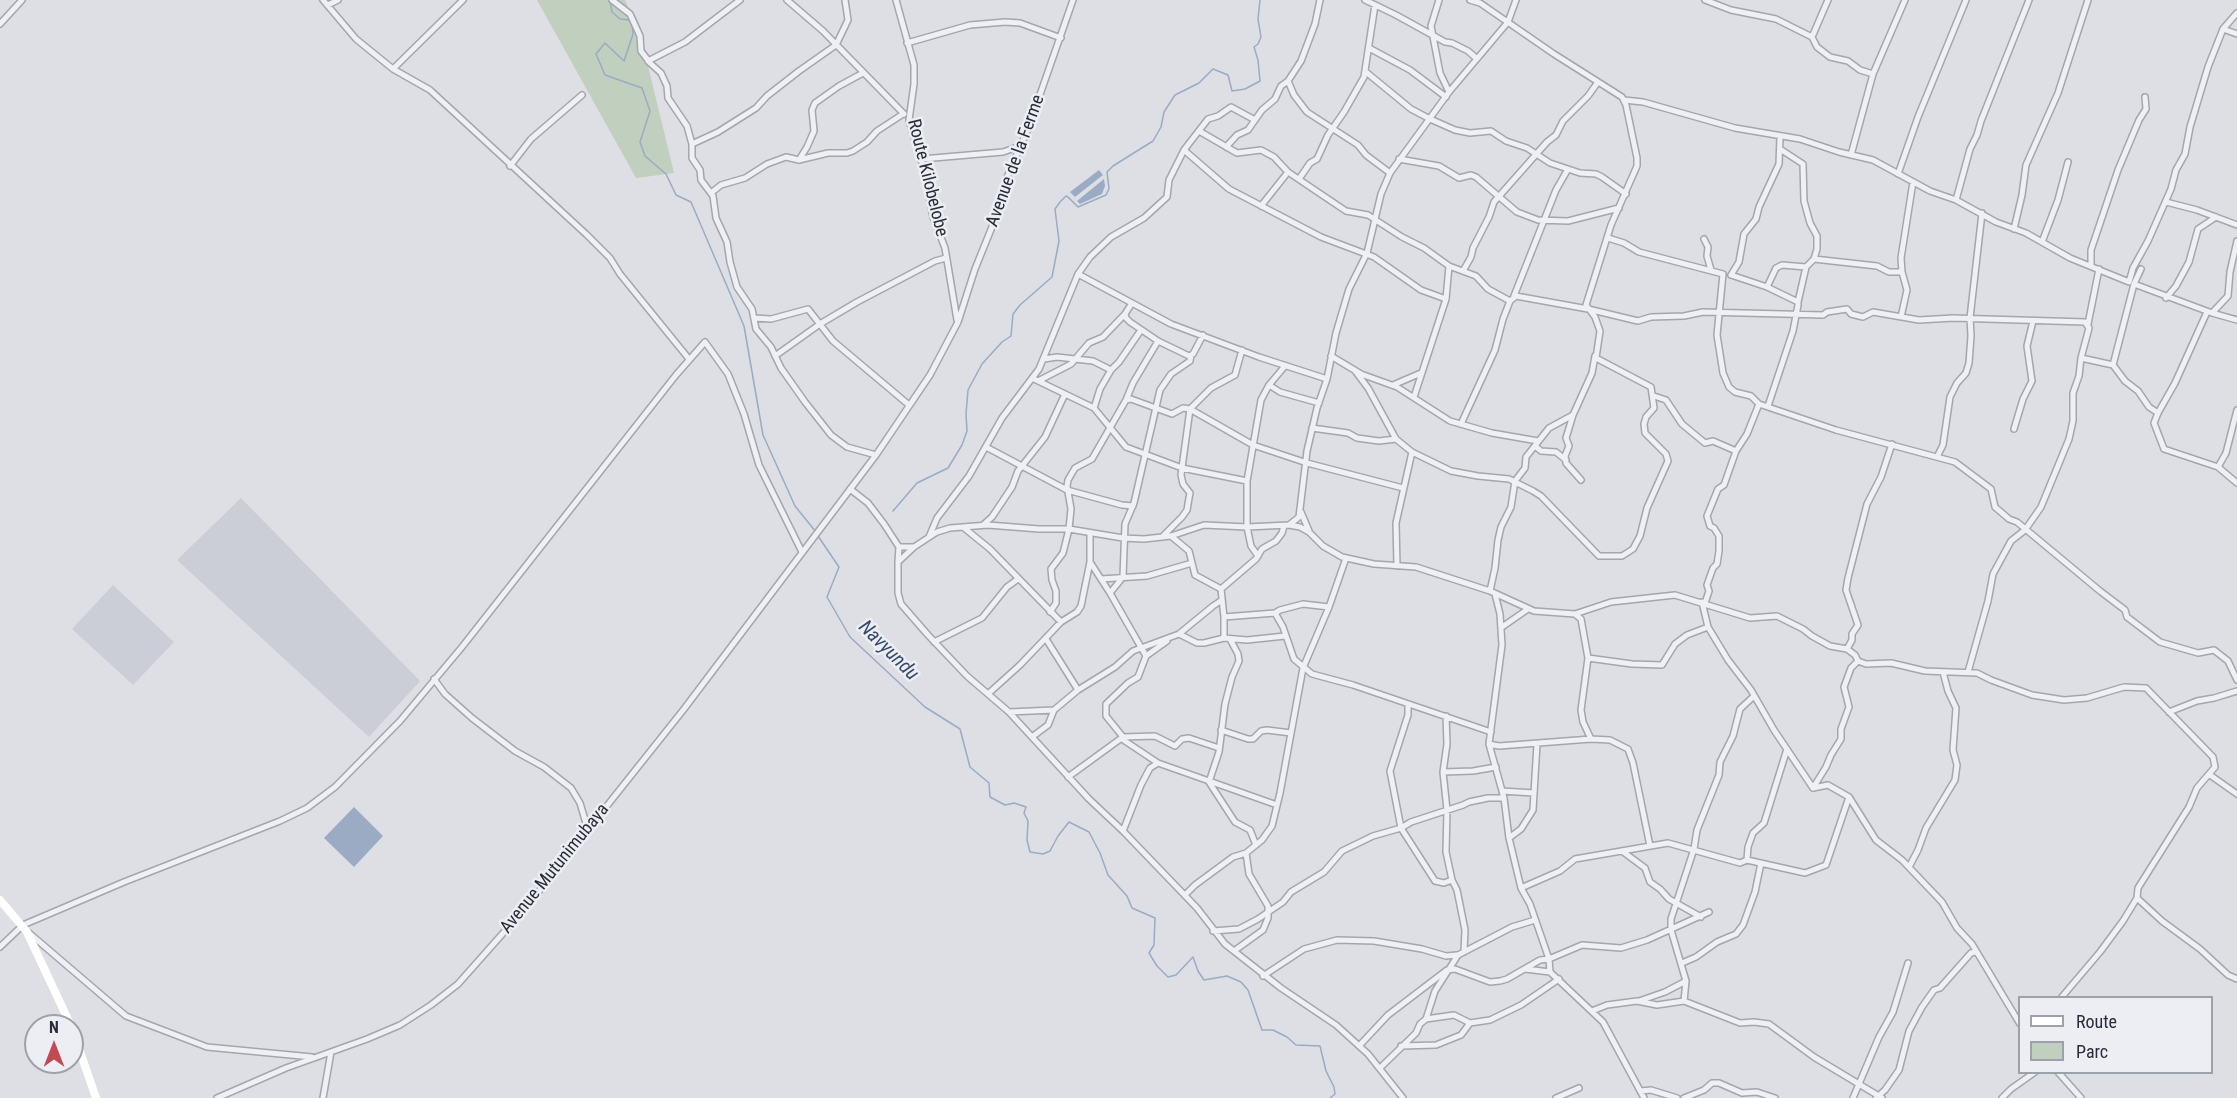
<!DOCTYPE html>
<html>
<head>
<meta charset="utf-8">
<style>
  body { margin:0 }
  #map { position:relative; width:2237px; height:1098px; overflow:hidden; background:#dddfe5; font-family:"Roboto Condensed",sans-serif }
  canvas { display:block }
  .legend { position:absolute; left:2018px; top:996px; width:195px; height:78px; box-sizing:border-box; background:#eceef3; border:2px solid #9da1a9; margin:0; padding:8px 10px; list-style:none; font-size:18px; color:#272d3a }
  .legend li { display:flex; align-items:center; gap:12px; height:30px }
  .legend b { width:30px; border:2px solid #9da1a9 }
  .north { position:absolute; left:24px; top:1014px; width:60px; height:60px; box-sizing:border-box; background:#eceef3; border:2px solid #9da1a9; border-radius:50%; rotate:0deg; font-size:16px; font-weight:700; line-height:24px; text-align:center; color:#272d3a }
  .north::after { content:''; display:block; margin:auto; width:21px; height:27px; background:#c24a55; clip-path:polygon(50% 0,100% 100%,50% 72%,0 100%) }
</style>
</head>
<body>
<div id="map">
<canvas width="2237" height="1098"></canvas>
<ul class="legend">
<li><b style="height:8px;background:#fff"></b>Route</li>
<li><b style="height:16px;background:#c1cfbe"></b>Parc</li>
</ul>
<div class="north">N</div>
</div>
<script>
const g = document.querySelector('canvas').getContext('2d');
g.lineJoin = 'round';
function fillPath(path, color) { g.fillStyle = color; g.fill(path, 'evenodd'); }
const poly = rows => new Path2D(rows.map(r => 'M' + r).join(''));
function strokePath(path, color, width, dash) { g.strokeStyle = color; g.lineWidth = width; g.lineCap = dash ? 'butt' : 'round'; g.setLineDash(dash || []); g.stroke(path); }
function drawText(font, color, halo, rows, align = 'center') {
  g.font = font + ' "Roboto Condensed",sans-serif'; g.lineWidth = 5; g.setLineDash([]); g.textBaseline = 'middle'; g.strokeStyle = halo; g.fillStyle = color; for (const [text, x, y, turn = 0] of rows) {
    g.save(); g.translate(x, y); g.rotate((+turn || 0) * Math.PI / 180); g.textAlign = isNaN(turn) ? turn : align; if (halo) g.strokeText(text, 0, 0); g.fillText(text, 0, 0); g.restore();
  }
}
fillPath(poly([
  [241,498,420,681,369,737,177,560],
  [113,585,174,642,133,685,72,629]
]), '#cbced6');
fillPath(poly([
  [537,0,625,0,640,33,674,173,636,178]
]), '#c1cfbe');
fillPath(poly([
  [1099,170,1103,175,1075,197,1070,192],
  [1104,179,1105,186,1102,194,1080,204,1077,201],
  [354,807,383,836,354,867,324,838]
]), '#9aabc3');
strokePath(poly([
  [610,1,612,12,620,19,629,20],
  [632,23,633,34,624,61,605,43,596,54,605,75,642,88,650,111,640,142,645,156,666,174,676,195,691,202,744,326,763,435,795,506,816,532],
  [893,511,917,483,948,468,962,445,967,431,966,414,968,390,982,364,1002,342,1011,336,1013,314,1020,305,1052,277,1059,241,1055,209,1060,202,1066,196,1068,197,1078,207,1106,195,1109,189,1107,172,1113,166,1153,141,1161,127,1164,112,1175,95,1199,83,1213,69,1228,75,1232,91,1245,89,1260,81,1258,60,1254,47,1258,44,1261,37,1258,19,1260,0],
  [818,536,839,567,827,597,850,637,925,707,960,729,970,767,989,783,990,797,1005,805,1014,803,1026,807,1024,813,1028,821,1027,840,1030,852,1043,854,1050,851,1058,836,1069,822,1089,832,1100,853,1108,875,1127,896,1132,908,1155,918,1154,945,1149,953,1157,966,1168,977,1176,975,1193,957,1198,971,1204,980,1227,976,1241,982,1248,990,1262,1030,1273,1030,1287,1037,1296,1045,1320,1046,1326,1071,1334,1087,1335,1094,1330,1098]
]), '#9aabc3', 1.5);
const minor = poly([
  [323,0,356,39,393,69,430,90,587,235,610,258,620,274,689,359],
  [612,0,630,14,640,36,641,51,650,63,661,73,667,86,668,98,687,126,692,144,692,158,700,170,701,180,713,196,716,218,727,242,730,262,737,287,752,309,756,329,771,347,781,368,805,402,831,435,847,447,876,455],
  [787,0,823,31,904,114],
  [896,0,914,65,914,84,909,120,924,169,933,217,945,248,957,320],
  [1320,0,1315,24,1301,61,1288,81,1294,95,1307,112,1358,145,1366,155,1390,173],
  [1365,0,1396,15,1445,42,1452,43,1468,51,1476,58],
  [1439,0,1431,26,1440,73,1449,92],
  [1705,0,1731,10,1776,19,1812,37,1817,47,1830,57,1848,61,1860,70,1873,74,1851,155],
  [328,5,338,0],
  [0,24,22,0],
  [2223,29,2237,34],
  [1812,37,1828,0],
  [907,43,970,25,1005,22,1020,23,1061,38],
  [1369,48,1410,70,1446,97],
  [648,61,685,42,740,0],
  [393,69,463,0],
  [1366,72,1411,109,1430,119,1455,130,1470,133,1491,131,1506,141,1527,148,1550,163,1580,173,1596,174,1602,177,1626,194],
  [1873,74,1905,0],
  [1624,100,1643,102,1735,128,1800,139,1839,152,1873,160,1930,191,1956,200,1996,222,2026,233,2070,258,2129,282,2133,268,2148,241,2171,189,2176,170,2185,154,2190,127,2208,67,2223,29,2237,13],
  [1199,131,1237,153,1261,150,1274,157,1288,172,1340,207,1346,211,1368,215,1402,237,1424,248,1449,266,1476,276,1488,289,1510,301,1516,296,1588,309,1638,321,1651,317,1684,316,1703,312,1823,315,1827,312,1847,309,1851,314,1863,317,1873,312,1919,320,1953,318,2085,322,2089,328,2081,358,2113,365,2125,381,2138,391,2149,407,2158,413,2154,423,2164,449,2218,467,2226,453,2237,410],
  [692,144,718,132,756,108,767,96,799,71,836,45,848,20,845,0],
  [1226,147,1237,135,1248,130,1262,110,1275,99,1281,86,1288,81],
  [1780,149,1803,164,1804,201,1810,223,1817,236,1817,249,1814,259,1806,267,1798,302],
  [1184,150,1229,189,1321,237,1374,257,1421,290,1446,299],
  [922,159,1003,152,1020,146],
  [1399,159,1439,166,1459,178,1471,175,1476,177,1517,212,1538,220,1568,221,1619,208],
  [799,160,807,147,814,131,812,110,815,103,839,86,863,73],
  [510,166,531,139,582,95],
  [1898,174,1918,117,1966,0],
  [1299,179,1310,163,1317,159,1328,135,1344,112,1364,77,1375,5],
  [711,193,721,185,745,178,767,164,786,157,799,160,828,153,847,153,853,151,867,142,877,131,903,114],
  [1956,200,1970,149,1977,135,1981,121,2029,0],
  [2166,202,2197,210,2237,225],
  [1261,206,1288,172],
  [2014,229,2022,195,2026,165,2058,93,2088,0],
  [1608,238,1624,243,1639,252,1723,274,1717,335,1723,373,1729,387,1735,392,1751,396,1759,404,1747,434,1736,451,1724,485,1718,489,1707,516,1710,526,1714,528,1719,536,1719,551,1717,564,1713,568,1707,585,1709,591,1705,603],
  [1704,239,1708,247,1707,256,1711,270],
  [2042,242,2058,200,2068,162],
  [1814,259,1877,266,1889,272,1902,272],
  [2091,265,2091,250,2118,170,2139,120,2146,109,2145,97],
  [2141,269,2134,284,2212,313,2228,296,2230,272,2237,241],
  [1463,271,1471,257,1473,248,1489,217,1494,202,1547,142,1556,135,1563,121,1588,96,1598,82],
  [1078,274,1171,324,1259,357,1327,379],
  [1731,275,1739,262,1744,234,1756,219,1759,207,1779,164,1780,137],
  [1731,275,1767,287,1776,268,1782,265,1806,267],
  [1767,287,1798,302,1798,305,1793,331,1768,406],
  [1514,296,1556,190,1568,169],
  [2166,298,2176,286,2189,262,2198,229,2216,217],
  [1132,303,1125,314,1126,318,1130,322,1158,341,1189,356,1193,354,1203,335],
  [2212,313,2237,320],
  [1901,317,1907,290,1902,272,1901,258,1913,182],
  [754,318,771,319,808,309,833,341,909,405],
  [2088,324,2099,269],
  [775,356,820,324,857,302,935,261,946,258],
  [1331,356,1361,374,1397,387,1450,421,1492,433,1538,441],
  [1044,359,1057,357,1093,361,1111,370],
  [2113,365,2134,284],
  [1356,372,1368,388,1396,439,1412,452,1451,471,1478,476,1509,479,1533,491,1541,496,1599,556,1622,556,1633,549,1640,536,1647,508,1668,461,1666,454,1645,433,1644,424,1646,417,1654,408,1651,387,1596,358,1600,331,1595,317,1586,305,1611,225,1637,166,1637,158,1626,105,1622,97,1554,54,1480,3,1470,0],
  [1032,378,1094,408,1126,447,1182,468,1247,481],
  [1040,380,1071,364,1089,343,1103,337,1125,314],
  [1269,385,1280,392,1319,403],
  [1393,385,1421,373],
  [1654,396,1666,400,1682,424,1705,443,1713,441,1736,451],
  [1414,397,1446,299,1449,266],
  [1126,400,1133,383,1158,341],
  [1759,404,1836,430,1955,462,1991,489,1995,507,2009,519,2017,522,2100,591,2125,610,2127,617,2160,642,2198,653,2214,650,2228,661,2237,680],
  [1094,408,1100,389,1111,370,1119,362,1141,330],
  [2158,413,2175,383,2207,312],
  [1573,415,1566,438,1569,446,1565,456,1566,463,1581,480],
  [1461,424,1495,350,1503,319,1510,301],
  [1312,428,1348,433,1357,438,1379,441,1396,439],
  [2014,429,2023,399,2032,381,2027,346,2033,321],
  [1535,446,1541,451,1556,452,1566,460],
  [986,447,1067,490,1122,505,1133,506],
  [1937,457,1943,445,1950,397,1957,383,1966,373,1969,363,1971,336,1970,318,1982,213],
  [2218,467,2237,483],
  [850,489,868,503,884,524,899,547,898,562],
  [1301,512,1309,531],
  [983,525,992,517,1012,487,1018,471,1045,437,1065,394],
  [1289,525,1299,517,1307,451,1317,408,1327,379,1336,333,1349,289,1367,253,1381,194,1390,173,1449,92,1508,22,1516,0],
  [963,527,990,549,1061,622],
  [1090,533,1090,562,1110,593,1146,656],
  [1163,536,1182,517,1187,510,1189,498,1190,493,1183,484,1181,475,1190,409,1211,388,1235,375,1242,350],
  [1171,536,1189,551,1195,575,1221,589,1224,617,1275,613,1283,627,1294,659,1312,674,1353,685,1491,732],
  [929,537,937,518,969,476,1002,418,1039,369,1078,274,1090,257,1111,237,1144,218,1167,197,1169,180,1184,150,1208,119,1218,116,1231,107,1255,120],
  [899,547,914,547],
  [1258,556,1251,546,1247,527,1247,481,1261,400,1269,385,1285,366],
  [1397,566,1396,523,1412,452],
  [1101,579,1147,576,1192,563],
  [1221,589,1256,559,1262,549,1276,541,1282,533,1284,526],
  [1490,591,1495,568,1498,540,1501,527,1511,507,1515,481,1525,468,1526,457,1549,428,1573,415,1592,373,1595,356],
  [1110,593,1123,577,1125,524,1134,503,1160,390,1171,374,1190,361,1191,355],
  [1495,594,1500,614,1502,645,1489,744,1504,798,1509,838,1521,888,1530,904,1549,959,1550,972,1603,1022,1644,1098],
  [1702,602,1708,627,1728,660,1751,690,1774,730,1813,788,1828,785,1849,797,1876,840,1902,860,1942,902,1957,928,1972,944,2020,1024],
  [1050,612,1056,603,1056,591,1052,580,1051,569,1063,553,1069,529,1071,509,1067,486,1068,480,1075,468,1092,459,1126,400,1131,399,1172,414,1183,408,1190,409,1253,445,1307,463,1403,488],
  [1275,613,1280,610,1303,604,1329,607],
  [1575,614,1581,619,1588,658,1581,710,1583,722,1591,739],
  [1224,617,1224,638],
  [1502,627,1528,609],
  [1179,634,1197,643,1204,643,1224,638,1247,640,1285,636],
  [1046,639,1078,690],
  [1230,639,1238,654,1239,661,1232,677,1225,704,1219,752,1209,782,1235,822,1250,830,1256,845],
  [934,642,982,618,1007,587,1018,579],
  [1847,649,1852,640,1852,634,1858,625,1846,590,1848,578,1867,504,1881,477,1892,444],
  [1588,658,1632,664,1662,665,1675,644,1687,635,1708,627],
  [1968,672,1988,601,1993,574,2011,541,2025,530,2041,507,2069,439,2073,421,2073,393,2079,376,2081,358],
  [434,679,445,694,472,718,515,751,544,767,571,788,580,803,588,830],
  [989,693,1020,665,1061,622,1077,612,1081,606,1090,562],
  [1408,704,1408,715,1390,771,1401,828,1435,881,1444,883,1452,880],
  [1009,712,1054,710,1078,690,1115,667,1133,651,1179,634,1213,606,1222,600],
  [2169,712,2197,701,2214,698,2237,691],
  [1446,716,1447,744,1443,772,1447,810,1446,852,1452,880,1457,890,1465,930,1464,952],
  [1221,730,1248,739,1253,739,1261,731,1267,730,1291,733],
  [1032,737,1048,725,1054,710],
  [1123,737,1155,736,1175,746,1182,739,1189,738,1219,748],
  [1122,739,1158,763],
  [1489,744,1499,746,1591,739,1610,740,1628,749,1633,763,1650,846],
  [1443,772,1473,771,1496,767],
  [2210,775,2237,794],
  [1068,777,1123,737,1106,716,1106,704,1128,683,1138,677,1146,656,1167,641],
  [1813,788,1826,767,1831,755,1841,739,1841,729,1849,707,1844,687,1851,668,1858,661],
  [1502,791,1534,793],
  [1123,831,1141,785,1150,768,1158,763,1277,805],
  [1509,838,1521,829,1533,810,1537,744],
  [1622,851,1645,868,1650,882,1660,889,1669,899,1701,917],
  [1747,860,1748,847,1753,833,1764,823,1787,749],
  [1909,867,1918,850,1926,828,1955,780,1957,765,1953,750,1956,708,1948,691,1943,672],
  [1521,888,1560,871,1575,859,1668,843,1740,863,1747,860,1805,873,1826,865,1849,797],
  [1185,895,1195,885,1233,857,1246,853,1262,840,1272,826,1280,793,1303,668,1329,607,1346,558],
  [2137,898,2162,921,2200,949,2228,975,2237,979],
  [1213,931,1239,929,1258,919,1283,902,1291,892,1324,872,1342,851,1373,836,1401,828,1411,822,1463,805,1469,802,1488,798,1504,798],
  [29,933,126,1016,207,1047,312,1057],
  [0,947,23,925,124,882,280,821,307,808,335,787,400,721,462,647,676,375,705,342,728,374,744,414,759,465,802,552],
  [1234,951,1263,930,1268,918,1268,906,1249,874,1246,853],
  [1682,963,1696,957,1717,942,1736,934,1743,925,1755,892,1761,863],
  [1525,969,1550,972],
  [1263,976,1304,949,1337,940,1374,941,1422,949,1446,956,1457,955],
  [1639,1001,1665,992,1686,981],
  [1684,1001,1686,981,1671,930,1671,919,1694,849,1697,830,1719,775,1720,762,1733,736,1740,709,1754,696],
  [1592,1011,1607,1005,1637,1001,1657,1005,1684,1001,1740,1023,1754,1022,1769,1024,1814,1057,1882,1098],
  [1426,1019,1454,1015,1470,1023,1490,1020,1521,1005,1559,979],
  [1359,1046,1388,1015,1447,970,1455,969,1490,982,1500,981,1507,979,1540,960,1549,959,1582,945,1621,948,1647,940,1709,912],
  [1401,1046,1436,1045,1461,1035,1470,1023],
  [1380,1068,1416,1033,1420,1024,1426,1019,1435,991,1458,955,1512,927,1535,920],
  [2058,1072,2081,1098],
  [1640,1091,1651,1090,1677,1098],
  [217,1098,286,1068,367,1039,400,1025,431,1005,458,984,528,905,684,709,876,455,930,375,958,322,975,269,994,222,1005,182,1028,129,1073,0],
  [323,1098,331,1052],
  [1403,1098,1368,1054,1336,1025,1281,988,1225,944,1197,908,1123,831,1089,799,1009,712,967,676,928,635,901,604,898,593,898,562,914,547,937,532,950,528,988,525,1039,529,1069,529,1123,538,1144,539,1171,536,1204,525,1247,527,1289,525,1300,527,1309,532,1323,546,1342,557,1374,564,1416,567,1490,591,1534,611,1575,614,1611,602,1675,595,1750,618,1777,616,1803,629,1812,636,1830,646,1847,649,1855,655,1858,661,1866,664,1891,663,1925,671,1977,673,1991,680,2032,695,2064,700,2087,698,2124,687,2146,688,2213,757,2215,767,2197,788,2189,807,2138,888,2137,898,2123,921,2100,952,2061,998],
  [1556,1098,1579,1088],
  [1684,1098,1704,1090,1712,1083,1719,1083,1742,1093,1757,1092,1775,1098],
  [1853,1098,1879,1037,1893,1012,1908,963],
  [1876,1098,1885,1090,1899,1070,1909,1031,1922,1007,1934,990,1940,988,1971,953,1975,952],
  [2002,1098,2011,1089,2035,1072]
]);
strokePath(minor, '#a3a6ae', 8);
strokePath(minor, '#eff0f4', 5);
strokePath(poly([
  [0,900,27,932,71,1026],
  [72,1028,96,1098]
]), '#fff', 8);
drawText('18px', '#272d3a', '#eceef3', [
  ["Avenue de la Ferme",1016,161,-70],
  ["Route Kilobelobe",927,178,76],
  ["Avenue Mutunimubaya",555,869,-51]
]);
drawText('italic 20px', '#354a6b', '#eceef3', [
  ["Navyundu",888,651,45]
]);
</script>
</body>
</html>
